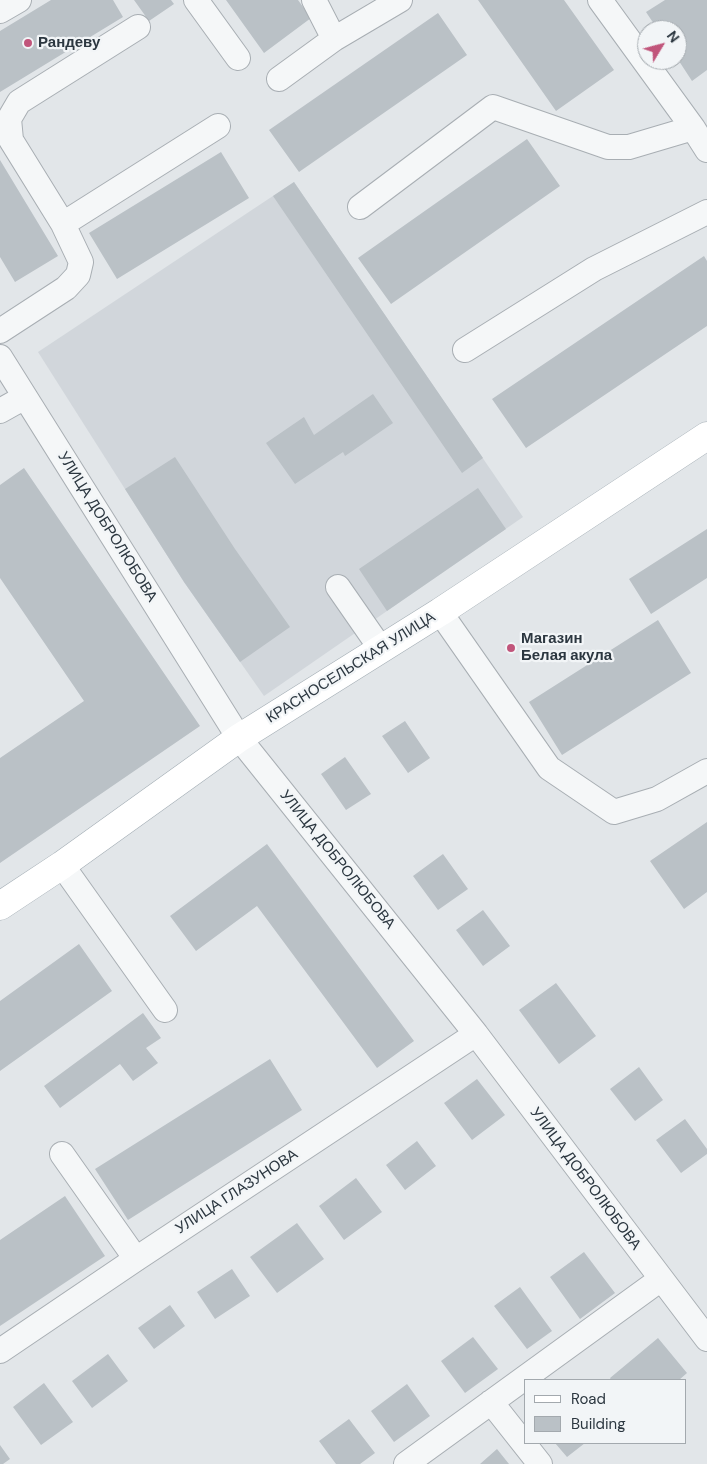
<!DOCTYPE html>
<html>
<head>
<meta charset="utf-8">
<style>
  body { margin:0 }
  #map { position:relative; width:707px; height:1464px; overflow:hidden; background:#e2e6e9; font-family:"DM Sans",sans-serif }
  canvas { display:block }
  .legend { position:absolute; left:524px; top:1379px; width:162px; height:65px; box-sizing:border-box; background:#f2f5f7; border:1px solid #a3a9ae; margin:0; padding:6px 9px; list-style:none; font-size:15px; color:#2c3740 }
  .legend li { display:flex; align-items:center; gap:10px; height:25px }
  .legend b { width:25px; border:1px solid #a3a9ae }
  .north { position:absolute; left:637px; top:20px; width:50px; height:50px; box-sizing:border-box; background:#f2f5f7; border:1px solid #a3a9ae; border-radius:50%; rotate:53deg; font-size:14px; font-weight:700; line-height:20px; text-align:center; color:#2c3740 }
  .north::after { content:''; display:block; margin:auto; width:18px; height:22px; background:#c1557b; clip-path:polygon(50% 0,100% 100%,50% 72%,0 100%) }
</style>
</head>
<body>
<div id="map">
<canvas width="707" height="1464"></canvas>
<ul class="legend">
<li><b style="height:6px;background:#fff"></b>Road</li>
<li><b style="height:14px;background:#bac1c6"></b>Building</li>
</ul>
<div class="north">N</div>
</div>
<script>
const g = document.querySelector('canvas').getContext('2d');
g.lineJoin = 'round';
function fillPath(path, color) { g.fillStyle = color; g.fill(path, 'evenodd'); }
const poly = rows => new Path2D(rows.map(r => 'M' + r).join(''));
function strokePath(path, color, width, dash) { g.strokeStyle = color; g.lineWidth = width; g.lineCap = dash ? 'butt' : 'round'; g.setLineDash(dash || []); g.stroke(path); }
function drawText(font, color, halo, rows, align = 'center') {
  g.font = font + ' "DM Sans",sans-serif'; g.lineWidth = 4.5; g.setLineDash([]); g.textBaseline = 'middle'; g.strokeStyle = halo; g.fillStyle = color; for (const [text, x, y, turn = 0] of rows) {
    g.save(); g.translate(x, y); g.rotate((+turn || 0) * Math.PI / 180); g.textAlign = isNaN(turn) ? turn : align; if (halo) g.strokeText(text, 0, 0); g.fillText(text, 0, 0); g.restore();
  }
}
fillPath(poly([
  [294,182,523,517,264,696,184,582,38,352]
]), '#d1d6db');
fillPath(poly([
  [51,0,113,0,123,17,0,92,0,31],
  [134,0,171,0,174,4,149,21],
  [226,0,298,0,311,18,264,53],
  [478,0,564,0,614,70,556,111],
  [665,0,707,0,707,70,692,81,677,58,677,30,658,30,646,12],
  [438,13,467,55,299,172,269,130],
  [527,139,560,186,391,304,358,258],
  [221,152,249,198,117,279,89,233],
  [0,160,58,256,15,282,0,257],
  [294,182,483,458,462,473,273,196],
  [704,256,707,261,707,326,526,448,492,399],
  [373,394,393,423,345,456,343,452,295,484,266,443,304,417,314,435],
  [175,457,235,549,290,627,240,662,184,582,125,489],
  [24,468,200,726,0,863,0,758,84,701,0,578,0,485],
  [478,488,506,529,387,611,359,569],
  [707,529,707,578,651,614,629,579],
  [658,620,691,673,562,755,529,702],
  [405,721,430,758,408,773,382,736],
  [345,757,371,794,346,810,321,774],
  [707,822,707,892,684,909,650,861],
  [267,844,414,1041,377,1068,257,906,196,951,170,916],
  [443,854,468,889,438,910,413,876],
  [483,910,510,946,483,966,456,930],
  [79,944,112,991,0,1071,0,1001],
  [556,983,596,1036,559,1064,519,1010],
  [143,1013,161,1038,146,1048,158,1063,133,1081,120,1064,60,1108,44,1086],
  [270,1059,302,1110,128,1220,95,1169],
  [639,1067,663,1100,635,1121,610,1089],
  [477,1079,505,1115,472,1140,444,1103],
  [685,1119,707,1149,707,1154,681,1173,656,1140],
  [417,1141,436,1166,405,1190,386,1165],
  [356,1178,382,1212,344,1240,319,1206],
  [65,1196,105,1256,0,1326,0,1240],
  [297,1223,324,1259,277,1293,250,1257],
  [584,1252,615,1293,580,1319,550,1277],
  [232,1269,250,1296,215,1319,197,1292],
  [520,1287,552,1331,527,1349,494,1306],
  [170,1305,185,1326,154,1349,138,1328],
  [473,1337,498,1369,465,1393,441,1361],
  [658,1338,687,1373,679,1380,611,1380,610,1378],
  [108,1354,128,1381,92,1408,72,1381],
  [44,1383,73,1422,41,1445,13,1407],
  [407,1384,430,1416,394,1442,371,1411],
  [349,1419,375,1453,360,1464,336,1464,319,1441],
  [555,1443,585,1443,567,1457],
  [0,1445,10,1459,3,1464,0,1464],
  [497,1449,509,1464,480,1464]
]), '#bac1c6');
const minor = poly([
  [196,0,238,58],
  [314,0,334,39,400,0],
  [600,0,693,128,707,150],
  [0,11,19,0],
  [279,79,334,39],
  [360,207,493,107,608,147,629,147,693,128],
  [63,224,218,126],
  [0,331,66,288,78,275,81,262,63,224,11,140,9,119,19,102,138,27],
  [465,350,594,269,707,212],
  [0,357,239,738,476,1034,707,1339],
  [0,411,25,397],
  [338,587,381,649],
  [440,612,549,768,614,812,657,799,707,771],
  [62,865,165,1010],
  [62,1154,136,1259],
  [0,1351,136,1259,476,1034],
  [491,1402,540,1464],
  [406,1464,661,1279]
]);
const major = poly([
  [0,906,62,865,239,738,440,612,707,436]
]);
strokePath(minor, '#a8aeb3', 26);
strokePath(major, '#a3adb4', 29);
strokePath(minor, '#f5f7f8', 24);
strokePath(major, '#fff', 28);
for (const [x, y, r, color] of [
  [28,43,5,"#c1557b"],
  [511,648,5,"#c1557b"]
]) { const dot = new Path2D(); dot.arc(x, y, r, 0, 2 * Math.PI); g.fillStyle = color; g.fill(dot); strokePath(dot, '#f2f5f7', 2); }
drawText('bold 15px', '#2c3740', '#f2f5f7', [
  ["Рандеву",38,43],
  ["Магазин",521,639],
  ["Белая акула",521,656]
], 'left');
drawText('15px', '#2c3740', '#f2f5f7', [
  ["УЛИЦА ДОБРОЛЮБОВА",107,527,58],
  ["КРАСНОСЕЛЬСКАЯ УЛИЦА",351,668,-32],
  ["УЛИЦА ДОБРОЛЮБОВА",337,860,51],
  ["УЛИЦА ДОБРОЛЮБОВА",585,1179,53],
  ["УЛИЦА ГЛАЗУНОВА",237,1192,-33]
]);
</script>
</body>
</html>
